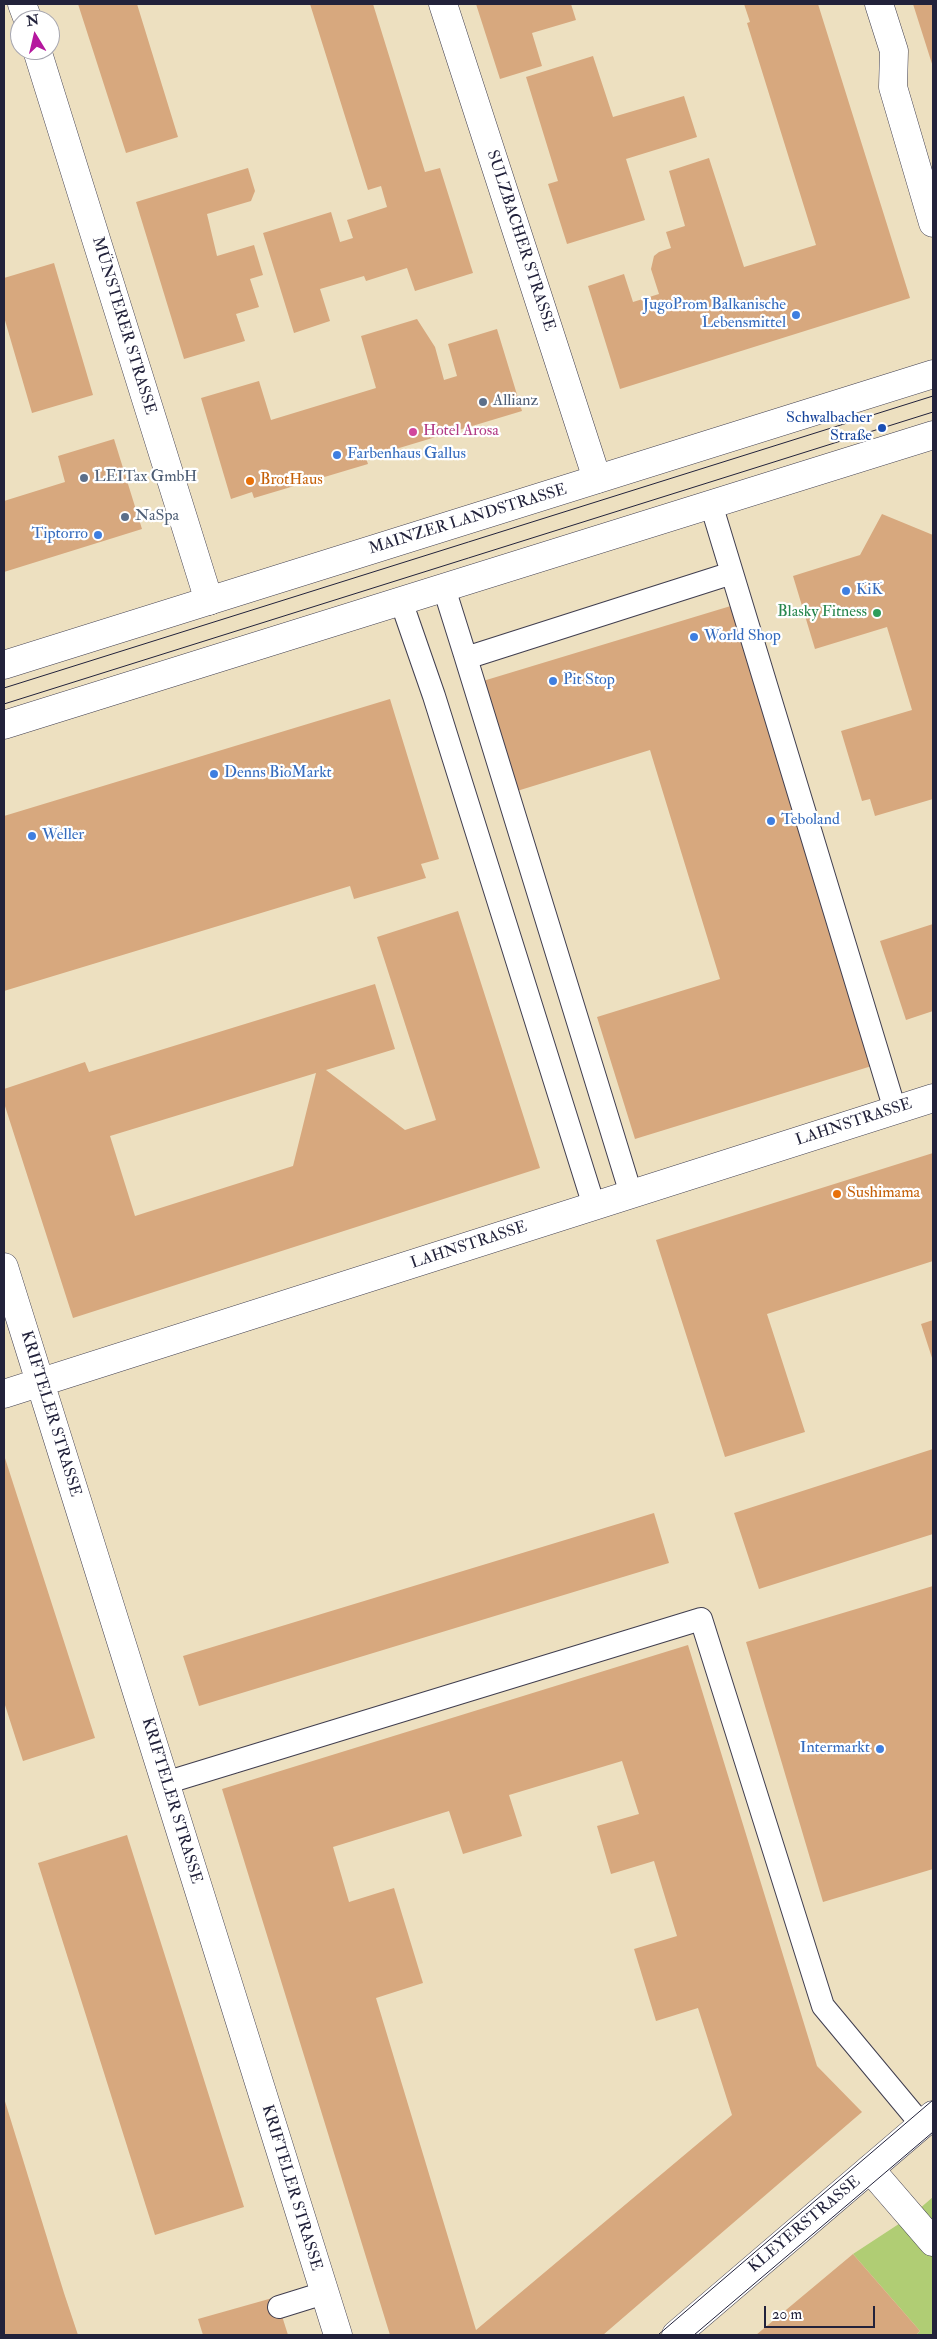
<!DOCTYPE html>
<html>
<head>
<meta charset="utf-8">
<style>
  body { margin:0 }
  #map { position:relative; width:937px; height:2339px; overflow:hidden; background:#ede0c0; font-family:"IM FELL Double Pica",serif }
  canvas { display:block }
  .frame { position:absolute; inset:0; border:5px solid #22223b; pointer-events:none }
  .north { position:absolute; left:10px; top:10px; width:50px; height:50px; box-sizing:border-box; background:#fff; border:1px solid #a7a7b1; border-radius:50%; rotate:351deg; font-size:14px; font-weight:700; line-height:20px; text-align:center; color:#22223b }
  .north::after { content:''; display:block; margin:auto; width:18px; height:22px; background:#b5179e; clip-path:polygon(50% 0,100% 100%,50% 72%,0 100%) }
  .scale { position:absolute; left:764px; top:2306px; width:111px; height:22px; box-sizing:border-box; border:2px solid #22223b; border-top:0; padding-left:6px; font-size:15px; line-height:18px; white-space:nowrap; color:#22223b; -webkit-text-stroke:4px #fff; paint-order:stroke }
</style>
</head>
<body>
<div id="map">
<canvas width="937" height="2339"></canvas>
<div class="frame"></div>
<div class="north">N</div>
<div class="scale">20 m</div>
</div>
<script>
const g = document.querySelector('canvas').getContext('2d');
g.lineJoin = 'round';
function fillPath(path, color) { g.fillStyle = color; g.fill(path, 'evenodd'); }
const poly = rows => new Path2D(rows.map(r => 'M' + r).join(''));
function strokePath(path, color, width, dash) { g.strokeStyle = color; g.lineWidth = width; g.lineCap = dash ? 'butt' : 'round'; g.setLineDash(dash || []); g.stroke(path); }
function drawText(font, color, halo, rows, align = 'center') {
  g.font = font + ' "IM FELL Double Pica",serif'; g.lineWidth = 4.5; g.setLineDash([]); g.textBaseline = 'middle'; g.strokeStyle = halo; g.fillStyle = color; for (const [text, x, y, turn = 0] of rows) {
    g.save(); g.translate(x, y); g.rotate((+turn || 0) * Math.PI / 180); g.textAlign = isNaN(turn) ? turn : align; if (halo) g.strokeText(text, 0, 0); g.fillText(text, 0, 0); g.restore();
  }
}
fillPath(poly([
  [933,2197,933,2335,916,2335,920,2331,853,2254,911,2216]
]), '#b0cd74');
fillPath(poly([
  [78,4,137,4,178,137,126,153],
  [310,4,373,4,425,172,440,168,473,273,415,291,407,268,366,281,364,276,320,289,330,321,294,333,263,233,331,212,340,242,353,238,347,220,387,207,381,186,368,190],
  [476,4,571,4,576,20,532,33,542,66,500,79],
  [744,4,818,4,910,298,620,389,588,286,624,274,633,302,659,294,651,269,654,256,659,252,671,248,666,232,685,226,669,171,709,158,744,267,816,245,747,23,750,22],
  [913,4,933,4,933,67],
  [593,56,613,117,684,96,697,137,626,159,645,220,567,244,548,184,558,181,526,77],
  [248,168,255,191,251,201,207,214,217,256,254,245,263,275,250,279,259,307,236,314,245,341,184,359,136,202],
  [54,263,93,395,32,413,4,317,4,278],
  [417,319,435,347,444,380,457,376,448,344,497,329,522,411,376,455,366,458,368,464,254,498,252,492,231,499,201,398,259,381,271,420,376,388,361,336],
  [114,439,142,529,4,572,4,501,65,482,58,456],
  [882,514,933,535,933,799,875,816,870,799,862,801,841,731,912,710,887,627,815,649,793,576,860,555],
  [734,605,875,1065,635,1139,597,1017,720,979,650,750,517,791,483,681],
  [390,699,439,859,421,864,426,878,354,899,350,886,4,991,4,816],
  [458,911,540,1168,73,1318,4,1103,4,1089,85,1062,89,1072,375,984,395,1049,326,1070,405,1130,436,1120,377,937],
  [316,1073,293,1166,135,1216,110,1136],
  [933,924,933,1011,906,1020,880,941],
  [933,1153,933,1261,767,1314,805,1432,725,1457,656,1240],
  [933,1320,933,1361,921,1324],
  [933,1449,933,1534,759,1589,734,1513],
  [4,1455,95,1738,23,1761,4,1702],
  [654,1513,669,1563,199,1706,183,1656],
  [933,1586,933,1869,823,1902,746,1642],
  [688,1645,817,2066,862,2112,603,2335,390,2335,222,1789],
  [622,1761,639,1814,597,1826,611,1874,654,1861,677,1936,634,1949,656,2021,698,2008,732,2115,476,2330,376,1998,423,1983,394,1888,349,1902,333,1847,449,1811,463,1854,522,1836,509,1795],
  [127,1835,244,2207,155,2235,38,1863],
  [4,2098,64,2293,78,2335,4,2335],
  [853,2254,920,2331,916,2335,756,2335],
  [276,2297,288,2335,203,2335,198,2319]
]), '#d7a87e');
const service = poly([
  [711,504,732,573],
  [444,588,466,658],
  [401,601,434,696,594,1206],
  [631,1194,466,658,732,573,895,1110],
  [165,1783,701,1619,823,2006,922,2125],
  [279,2307,324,2293]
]);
const pedestrian = poly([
  [870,2169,933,2242]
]);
const minor = poly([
  [22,4,28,20],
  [443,4,597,479],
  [879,4,894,51,893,87,933,223],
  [37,50,209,601],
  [4,1267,338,2335],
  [4,1394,933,1098]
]);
const tertiary = poly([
  [676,2335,933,2115]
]);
const primary = poly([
  [4,665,933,374],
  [4,725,933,435]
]);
strokePath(service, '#403e4f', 24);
strokePath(pedestrian, '#403e4f', 29);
strokePath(minor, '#403e4f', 29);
strokePath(tertiary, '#403e4f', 29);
strokePath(primary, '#403e4f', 29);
strokePath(service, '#fff', 22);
strokePath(pedestrian, '#fff', 28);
strokePath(minor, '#fff', 28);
strokePath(tertiary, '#fff', 28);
strokePath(primary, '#fff', 28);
strokePath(poly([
  [4,688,933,396],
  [4,704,933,412],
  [658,2335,933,2100],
  [694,2335,933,2132]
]), '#22223b', 1);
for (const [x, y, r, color] of [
  [796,315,5,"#3f7fe0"],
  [483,402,5,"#5c6f8a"],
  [882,428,5,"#1a4fb4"],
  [413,432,5,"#d1479c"],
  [337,455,5,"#3f7fe0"],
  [84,478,5,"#5c6f8a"],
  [250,481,5,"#e8710a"],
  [125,517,5,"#5c6f8a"],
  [98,535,5,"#3f7fe0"],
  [846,591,5,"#3f7fe0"],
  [877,613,5,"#2e9e5b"],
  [694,637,5,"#3f7fe0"],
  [553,681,5,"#3f7fe0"],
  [214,774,5,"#3f7fe0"],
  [771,821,5,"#3f7fe0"],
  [32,836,5,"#3f7fe0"],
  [837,1194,5,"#e8710a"],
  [880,1749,5,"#3f7fe0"]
]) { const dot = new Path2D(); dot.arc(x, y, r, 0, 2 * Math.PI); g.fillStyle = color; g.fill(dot); strokePath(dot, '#fff', 2); }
drawText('16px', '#22223b', '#fff', [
  ["SULZBACHER STRASSE",520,241,72],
  ["MÜNSTERER STRASSE",123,326,73],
  ["MAINZER LANDSTRASSE",468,520,-17],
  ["LAHNSTRASSE",854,1123,-18],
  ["LAHNSTRASSE",469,1246,-18],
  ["KRIFTELER STRASSE",50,1414,73],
  ["KRIFTELER STRASSE",171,1801,73],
  ["KRIFTELER STRASSE",291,2188,73],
  ["KLEYERSTRASSE",805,2225,-40]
]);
drawText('16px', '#366cbe', '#fff', [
  ["JugoProm Balkanische",786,306,"right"],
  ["Lebensmittel",786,324,"right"],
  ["Farbenhaus Gallus",347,455],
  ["Tiptorro",88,535,"right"],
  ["KiK",856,591],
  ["World Shop",704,637],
  ["Pit Stop",563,681],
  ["Denns BioMarkt",224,774],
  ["Teboland",781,821],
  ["Weller",42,836],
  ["Intermarkt",870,1749,"right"]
], 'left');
drawText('16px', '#4e5e75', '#fff', [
  ["Allianz",493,402],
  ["LEITax GmbH",94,478],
  ["NaSpa",135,517]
], 'left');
drawText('16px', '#164399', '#fff', [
  ["Schwalbacher",872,419],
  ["Straße",872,437]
], 'right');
drawText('16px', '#b23c85', '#fff', [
  ["Hotel Arosa",423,432]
], 'left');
drawText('16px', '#c56008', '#fff', [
  ["BrotHaus",260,481],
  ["Sushimama",847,1194]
], 'left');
drawText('16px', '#27864d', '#fff', [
  ["Blasky Fitness",867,613]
], 'right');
</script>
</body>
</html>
